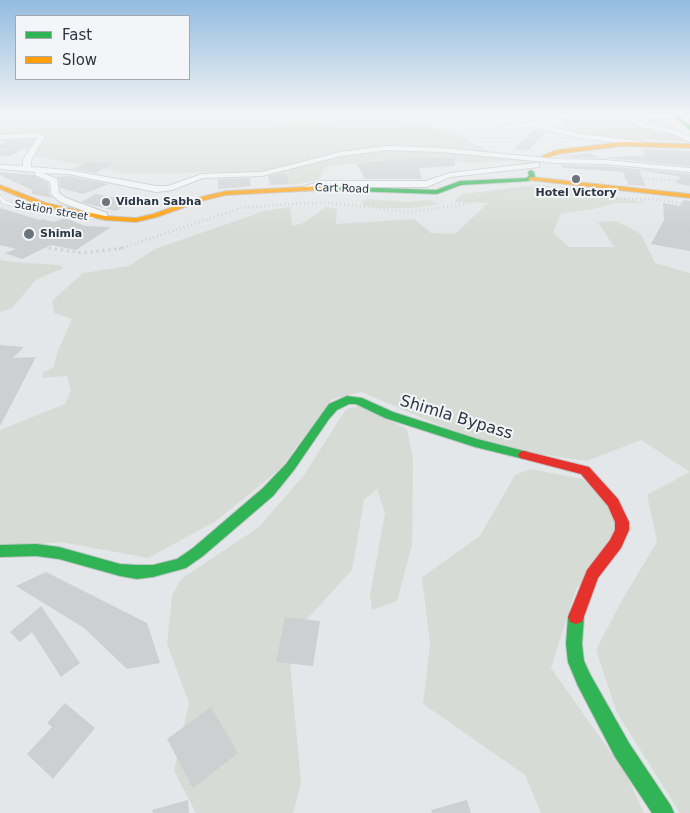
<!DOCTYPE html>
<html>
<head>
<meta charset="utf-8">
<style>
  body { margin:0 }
  #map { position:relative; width:690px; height:813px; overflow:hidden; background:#e4e7e9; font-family:"DejaVu Sans",sans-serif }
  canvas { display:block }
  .legend { position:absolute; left:15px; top:15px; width:175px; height:65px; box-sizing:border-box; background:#f3f5f8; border:1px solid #a3a9af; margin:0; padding:6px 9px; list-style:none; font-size:15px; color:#2c3641 }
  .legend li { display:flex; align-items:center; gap:10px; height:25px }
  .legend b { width:25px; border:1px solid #a3a9af }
</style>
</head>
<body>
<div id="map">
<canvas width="690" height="813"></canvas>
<ul class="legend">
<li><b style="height:6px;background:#30b455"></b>Fast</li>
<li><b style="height:6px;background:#ff9f0a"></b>Slow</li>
</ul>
</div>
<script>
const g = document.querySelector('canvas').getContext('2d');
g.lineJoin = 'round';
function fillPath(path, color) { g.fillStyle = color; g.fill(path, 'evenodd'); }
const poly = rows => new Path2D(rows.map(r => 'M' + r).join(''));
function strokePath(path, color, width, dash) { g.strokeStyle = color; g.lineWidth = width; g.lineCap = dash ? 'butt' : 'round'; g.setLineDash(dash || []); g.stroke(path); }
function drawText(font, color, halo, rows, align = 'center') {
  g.font = font + ' "DejaVu Sans",sans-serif'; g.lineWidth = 4; g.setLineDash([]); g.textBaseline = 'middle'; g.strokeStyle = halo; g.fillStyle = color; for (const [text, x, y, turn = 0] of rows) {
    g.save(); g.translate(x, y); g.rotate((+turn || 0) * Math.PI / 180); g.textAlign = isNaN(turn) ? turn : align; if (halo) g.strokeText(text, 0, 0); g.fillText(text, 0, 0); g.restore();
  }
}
fillPath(poly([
  [0,115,268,115,274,122,326,123,342,115,397,119,427,125,460,135,484,149,509,158,537,163,527,165,513,161,471,163,436,158,399,163,349,164,326,167,318,180,291,185,278,178,258,174,209,172,131,174,27,155,24,140,0,142],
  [557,115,660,115,644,121,653,126,690,136,690,142,647,139,616,142,573,137,562,119],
  [536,185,564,187,647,203,614,203,594,209,561,213,553,233,569,247,614,247,598,222,616,221,641,234,655,263,690,273,690,472,641,440,587,461,491,447,361,392,332,399,280,469,216,521,148,558,61,542,0,548,0,430,65,404,71,390,67,376,43,378,42,373,54,367,57,353,72,319,54,313,52,301,83,273,129,266,155,249,264,211,290,207,292,226,303,223,326,207,337,209,336,224,414,219,431,233,455,234,488,203,454,202,462,194],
  [367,199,406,202,430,200,439,204,412,208,382,208,365,206,361,202],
  [0,260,12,262,60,265,63,268,36,280,12,308,0,312],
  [359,406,407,429,413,460,412,545,397,601,372,610,370,595,385,513,377,489,364,500,352,570,288,640,301,783,293,813,196,813,174,771,189,703,167,644,172,596,181,579,259,527,304,475,346,409],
  [530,469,583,479,633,528,576,589,551,668,626,774,644,813,541,813,525,775,423,704,430,645,422,577,480,536,515,475],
  [690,472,690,813,680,813,617,713,596,650,622,600,657,542,647,495]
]), '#d6dcd5');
fillPath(poly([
  [648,115,662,115,676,129,650,123],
  [534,129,546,132,528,151,514,149],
  [653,131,672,136,683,141,655,140],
  [34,139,32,144,11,156,0,156,0,145,8,140],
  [641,149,690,151,690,166,605,158,559,157,590,153,598,158,645,155],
  [414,158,455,158,455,166,419,168,422,179,365,179,357,164],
  [89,161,113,164,96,173,74,169],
  [561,165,605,166,690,174,690,186,675,183,681,177,639,170,646,186,629,185,623,172,562,168],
  [0,172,33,175,48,183,49,194,52,198,32,194,32,190,0,175],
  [285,174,290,184,270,185,268,176],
  [68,176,109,184,83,194,60,188,59,179,56,177],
  [250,178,251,186,218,189,218,179],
  [96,194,133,201,116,211,81,202],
  [684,200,690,201,690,251,651,244,664,220,663,203,680,206],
  [0,208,40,220,42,219,53,222,65,218,85,226,111,227,76,250,51,245,22,259,5,253,16,249,0,245],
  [0,345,24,347,13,358,36,357,0,426],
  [46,572,147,623,160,663,127,669,84,628,16,586],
  [41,606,80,663,61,677,32,632,20,642,10,632],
  [285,617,320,621,313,666,276,662],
  [65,703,95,728,53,779,27,754,52,727,47,723],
  [211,707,238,753,193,788,167,739],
  [188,800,189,813,153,813,152,810],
  [467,800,471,813,432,813,431,810]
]), '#cdcfd1');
const lane = poly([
  [0,195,6,201,20,206,93,217,95,218,93,219,19,208,2,203,0,199,0,195]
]);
const street = poly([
  [623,115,631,115,643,123,677,131,690,137,690,142,673,134,639,126,623,115],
  [531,122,580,134,640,141,644,143,640,145,580,138,531,126,501,129,498,127,531,122],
  [35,133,45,136,31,160,31,167,68,170,156,186,168,186,202,174,262,172,341,152,388,146,442,148,556,159,605,160,690,168,690,172,605,164,556,163,442,152,388,150,341,156,262,176,203,178,172,190,156,192,68,174,43,173,57,179,59,193,66,198,107,213,107,217,104,218,60,202,51,194,50,182,35,175,35,172,0,169,0,165,23,166,23,160,38,137,0,139,0,135,35,133],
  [536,163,539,163,539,167,450,177,427,187,321,187,304,191,300,188,321,181,426,181,450,173,536,163]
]);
const fast = poly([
  [677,115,690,125,690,130,672,115,677,115],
  [531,170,534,172,535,177,529,181,461,185,437,194,322,190,319,188,322,186,436,190,460,181,526,178,529,176,528,172,531,170],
  [347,396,362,398,393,412,477,439,528,452,530,455,528,458,524,459,475,447,385,418,356,404,349,404,337,410,329,419,294,470,273,496,203,556,186,568,153,577,137,579,120,576,59,559,36,556,0,557,0,545,36,544,59,547,120,564,137,565,153,565,177,559,193,548,263,488,286,464,329,404,347,396],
  [576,610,582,612,584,617,582,644,584,661,590,674,629,743,671,806,674,813,652,813,615,757,578,686,568,662,566,644,568,617,570,612,576,610]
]);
const slow = poly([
  [622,142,690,144,690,148,622,146,558,154,545,158,542,156,557,150,622,142],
  [531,177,690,194,690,198,529,180,528,179,531,177],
  [0,185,46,203,105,216,136,218,153,214,201,197,226,191,322,186,325,188,322,190,226,195,205,200,157,217,136,222,105,220,42,206,0,189,0,185]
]);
const jam = poly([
  [524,451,589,467,618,499,629,522,629,530,621,548,598,578,582,622,576,624,570,622,568,617,587,570,610,540,615,530,615,522,608,506,581,474,520,458,518,455,520,452,524,451]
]);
strokePath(lane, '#c2c5c7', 1);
strokePath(street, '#c2c5c7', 2);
strokePath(fast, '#c2c5c7', 2);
strokePath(slow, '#c2c5c7', 2);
strokePath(jam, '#c2c5c7', 2);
strokePath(poly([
  [550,137,547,139,557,142],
  [624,178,690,181]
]), '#c5c7c9', 1, [2, 2]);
fillPath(lane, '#f4f5f6');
fillPath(street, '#f4f5f6');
fillPath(fast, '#30b455');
fillPath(slow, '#ff9f0a');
fillPath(jam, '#e5322d');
strokePath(poly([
  [0,232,53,249],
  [119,249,241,208,302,203,334,203,408,212,456,206,511,189,529,189,606,198,662,200,690,205]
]), '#cdcfd1', 2.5, [1, 3]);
strokePath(poly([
  [49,248,82,253,123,248]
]), '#cdcfd1', 3, [2, 4]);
strokePath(poly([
  [356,193,363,186]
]), '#c5c7c9', 1, [2, 2]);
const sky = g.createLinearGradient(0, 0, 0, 229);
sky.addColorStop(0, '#93bbdf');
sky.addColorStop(0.5, '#f3f4f5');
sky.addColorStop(1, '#f3f4f500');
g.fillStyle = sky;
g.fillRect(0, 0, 690, 229);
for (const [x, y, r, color] of [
  [576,179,5,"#6c747c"],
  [106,202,5,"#6c747c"],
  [29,234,6,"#6c747c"]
]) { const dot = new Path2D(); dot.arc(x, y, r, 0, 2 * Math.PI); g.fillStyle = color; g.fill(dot); strokePath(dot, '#f3f5f8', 2); }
drawText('11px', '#2c3641', '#f3f5f8', [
  ["Cart Road",342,189,2],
  ["Station street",51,211,10]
]);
drawText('bold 11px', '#2c3641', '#f3f5f8', [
  ["Hotel Victory",576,193,"center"],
  ["Vidhan Sabha",116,202],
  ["Shimla",40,234]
], 'left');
drawText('16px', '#2c3641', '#f3f5f8', [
  ["Shimla Bypass",456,418,17]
]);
</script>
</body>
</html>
